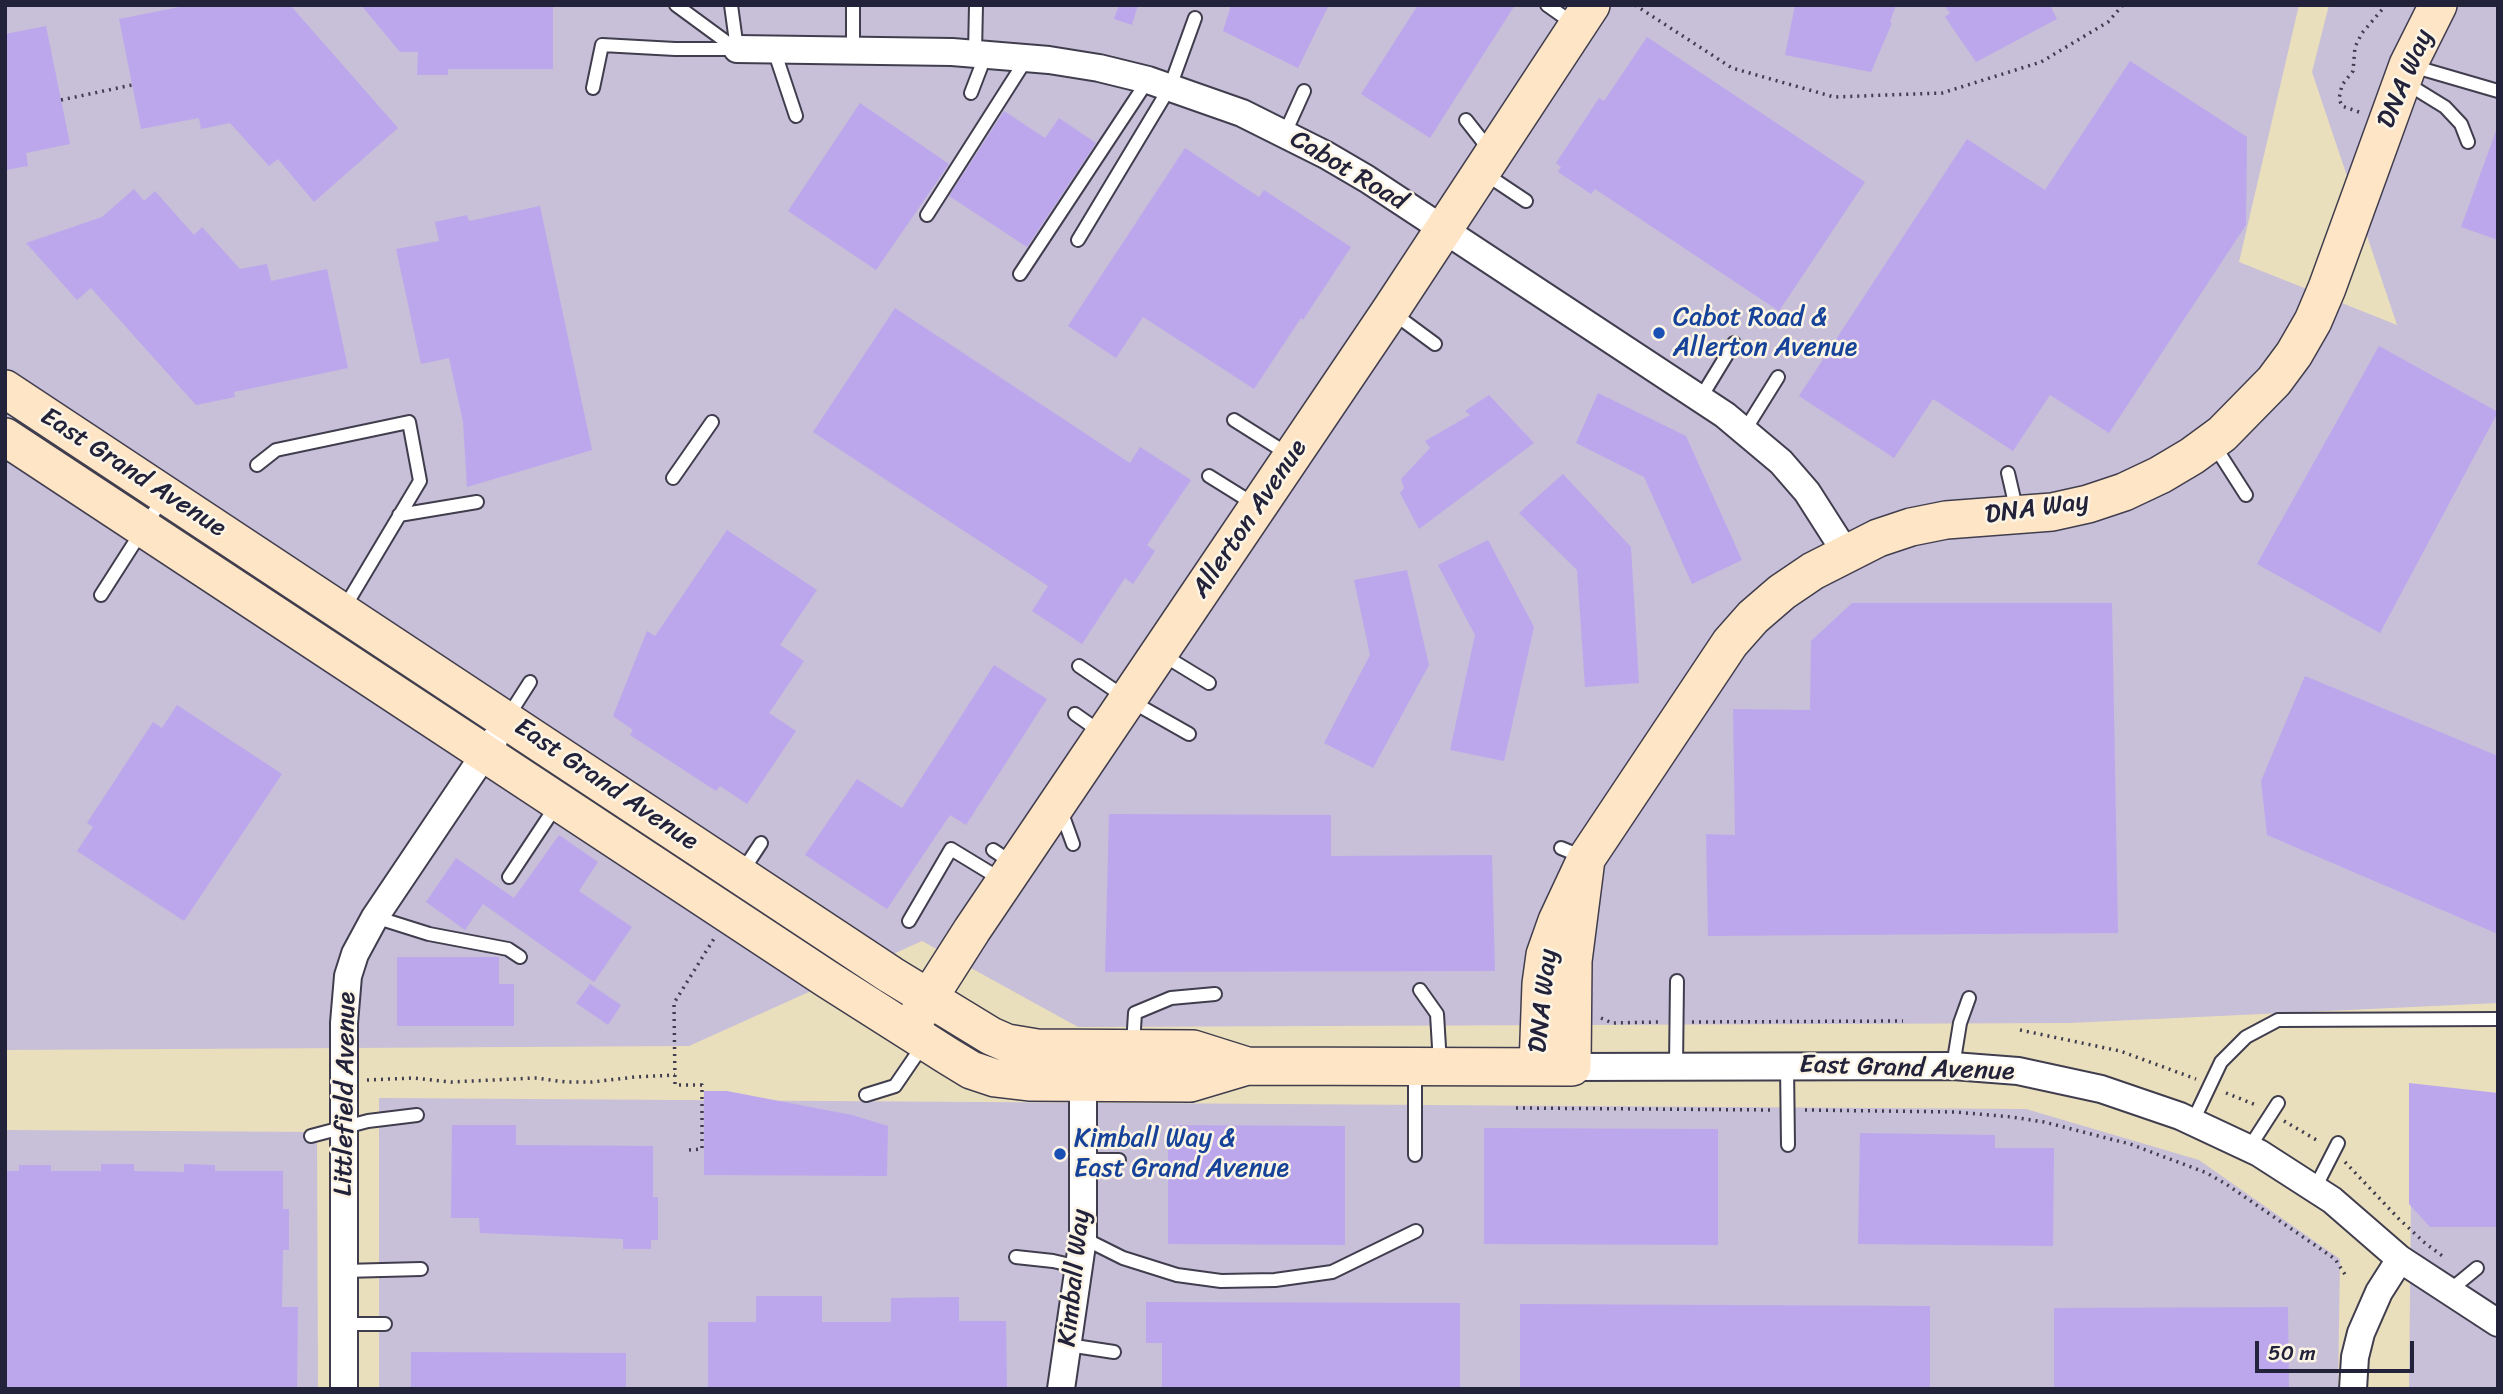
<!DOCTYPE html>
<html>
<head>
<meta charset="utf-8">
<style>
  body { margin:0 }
  #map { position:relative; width:2503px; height:1394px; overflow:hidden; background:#eadfbc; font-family:Sriracha,sans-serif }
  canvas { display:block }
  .frame { position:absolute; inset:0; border:7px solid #22223b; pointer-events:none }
  .scale { position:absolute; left:2255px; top:1341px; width:159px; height:32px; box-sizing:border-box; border:4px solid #22223b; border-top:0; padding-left:9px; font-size:21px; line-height:24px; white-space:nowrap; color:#22223b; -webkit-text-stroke:5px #fcf5e5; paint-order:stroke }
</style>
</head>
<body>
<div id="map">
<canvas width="2503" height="1394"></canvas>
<div class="frame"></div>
<div class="scale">50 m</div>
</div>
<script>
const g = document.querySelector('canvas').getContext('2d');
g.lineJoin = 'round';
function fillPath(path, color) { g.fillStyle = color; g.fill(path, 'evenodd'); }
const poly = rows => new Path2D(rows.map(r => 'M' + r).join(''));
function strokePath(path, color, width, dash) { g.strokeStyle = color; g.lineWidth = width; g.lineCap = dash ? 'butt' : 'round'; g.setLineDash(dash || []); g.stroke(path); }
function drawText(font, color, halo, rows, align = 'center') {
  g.font = font + ' Sriracha,sans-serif'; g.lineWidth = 5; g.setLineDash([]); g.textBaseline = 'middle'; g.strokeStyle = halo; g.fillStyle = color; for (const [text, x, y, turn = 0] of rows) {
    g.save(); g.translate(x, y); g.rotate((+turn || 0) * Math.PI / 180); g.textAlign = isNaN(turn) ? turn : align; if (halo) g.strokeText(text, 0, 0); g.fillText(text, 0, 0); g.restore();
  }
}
fillPath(poly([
  [5,5,2299,5,2239,262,2397,325,2312,72,2329,5,2498,5,2498,1003,2069,1023,1078,1027,922,941,689,1046,5,1050],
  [379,1098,2026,1109,2199,1160,2340,1259,2338,1389,379,1389],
  [2412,1100,2498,1102,2498,1389,2409,1389],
  [5,1130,317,1132,318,1389,5,1389]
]), '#c8bfd8');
fillPath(poly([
  [189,5,290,5,398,128,314,202,278,159,269,166,230,123,201,129,199,118,141,129,119,19],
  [361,5,553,5,553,69,448,69,448,75,417,75,418,52,400,52],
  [1119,5,1138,5,1132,25,1114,19],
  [1231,5,1329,5,1298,68,1223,31],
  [1418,5,1515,5,1430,138,1361,94],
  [1795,5,1896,5,1890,22,1892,23,1871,72,1785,55],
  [1944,5,2050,5,2057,19,1976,62,1945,17,1950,13],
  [46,26,70,144,26,153,28,166,5,170,5,34],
  [1647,37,1865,182,1779,311,1595,189,1591,194,1558,172,1561,167,1556,163,1599,98,1604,101],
  [2130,61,2247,137,2246,225,2109,433,2050,395,2013,451,1933,399,1894,458,1799,396,1967,139,2045,190],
  [860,103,949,164,876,270,788,211],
  [1004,111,1045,138,1059,118,1096,143,1027,247,949,196],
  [2496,131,2498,132,2498,240,2461,227],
  [1185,148,1259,197,1264,190,1351,247,1303,320,1301,318,1254,389,1143,317,1116,358,1068,326],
  [134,189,144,201,155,191,194,235,202,227,240,269,267,264,271,281,327,269,348,368,234,392,235,397,196,405,91,288,77,300,26,243,102,217],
  [540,206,592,450,467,487,463,422,449,358,421,364,396,249,439,241,435,222,467,215,469,221],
  [895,308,1130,463,1140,447,1191,480,1147,545,1155,551,1133,584,1125,578,1082,644,1032,611,1048,586,813,432],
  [2379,346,2498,412,2380,633,2257,564],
  [1598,393,1686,436,1742,560,1692,584,1644,477,1576,443],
  [1489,395,1534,443,1419,529,1400,493,1404,488,1401,479,1430,448,1425,441,1470,415,1465,411],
  [1563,474,1631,547,1639,683,1585,687,1577,570,1519,513],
  [727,530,817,590,780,645,804,661,769,713,796,731,747,804,720,786,716,791,630,735,633,730,613,716,647,631,655,636],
  [1488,540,1534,627,1504,761,1450,750,1475,635,1438,565],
  [1407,570,1429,665,1373,768,1324,743,1370,655,1354,580],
  [1852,603,2112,603,2118,933,1708,936,1706,834,1735,835,1733,709,1810,710,1811,641],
  [994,665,1047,699,966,825,950,815,887,909,805,855,857,779,902,808],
  [2305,676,2498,756,2498,934,2267,835,2261,781],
  [177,705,282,774,184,921,77,851,93,827,87,823,153,722,162,728],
  [1109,814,1331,815,1331,856,1492,855,1495,971,1105,972],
  [559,835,598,862,579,891,632,927,594,982,483,904,465,930,426,902,456,858,514,898],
  [397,957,499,957,499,984,514,984,514,1026,397,1026],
  [590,984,621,1005,608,1025,576,1003],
  [2409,1083,2498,1093,2498,1227,2430,1227,2409,1204],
  [704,1091,727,1091,852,1115,888,1126,887,1176,704,1175],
  [452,1125,516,1125,516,1145,653,1146,653,1197,658,1197,658,1240,651,1240,651,1249,623,1249,623,1239,480,1233,479,1218,451,1218],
  [1168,1125,1345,1126,1345,1245,1168,1244],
  [1484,1128,1718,1129,1718,1245,1484,1244],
  [1860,1133,1995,1135,1995,1148,2054,1148,2053,1246,1858,1244],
  [101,1164,134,1164,134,1171,184,1172,184,1164,215,1165,215,1171,283,1171,283,1209,289,1209,289,1250,283,1250,282,1307,298,1307,297,1389,5,1389,5,1171,19,1171,19,1165,51,1165,51,1171,101,1171],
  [756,1296,822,1296,822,1322,891,1322,891,1298,959,1297,959,1321,1006,1321,1007,1389,708,1389,708,1322,756,1322],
  [1146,1302,1460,1303,1460,1389,1162,1389,1162,1343,1146,1343],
  [1520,1304,1930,1306,1930,1389,1520,1389],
  [2288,1307,2289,1389,2054,1389,2054,1308],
  [411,1352,626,1353,626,1389,411,1389]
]), '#bca7ed');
const lane = poly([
  [676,5,736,49],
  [731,5,737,49],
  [1547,5,1574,24],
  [774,50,796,116],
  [853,51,853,5],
  [975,53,976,5],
  [2412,66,2498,91],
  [2406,83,2445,107,2461,124,2468,142],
  [593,88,602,45,675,49,737,49],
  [971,93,986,54],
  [1466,120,1492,153],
  [1285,133,1304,91],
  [1484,173,1526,201],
  [927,215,1027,58],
  [1078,240,1170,87,1195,18],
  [1020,274,1148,80],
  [1393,313,1435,344],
  [1700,399,1734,343],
  [1234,420,1291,456],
  [1745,430,1778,377],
  [2214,445,2246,495],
  [257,465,276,450,409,422,420,481,343,610],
  [2008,473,2017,512],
  [1209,476,1254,504],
  [673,478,712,422],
  [399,515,477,502],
  [101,595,163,498],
  [1163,655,1209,683],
  [1079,666,1129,700,1189,734],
  [1075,714,1102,733],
  [507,718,530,682],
  [1060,808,1073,844],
  [1561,848,1583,857],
  [993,850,1014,864],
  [742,872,761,843],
  [509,877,556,806],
  [375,917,429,934,508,949,520,957],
  [909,921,951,849,1002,880],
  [1420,990,1437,1014,1440,1064],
  [1133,1045,1135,1013,1171,998,1215,994],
  [1676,1066,1677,981],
  [1787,1066,1788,1145],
  [1953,1066,1960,1023,1969,998],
  [866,1095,895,1086,923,1045],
  [2193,1121,2221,1062,2246,1037,2278,1020,2498,1019],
  [311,1136,368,1121,417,1115],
  [2249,1148,2278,1103],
  [1415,1155,1415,1071],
  [1083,1160,1119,1160],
  [2315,1188,2338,1143],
  [1083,1238,1123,1258,1177,1275,1221,1281,1275,1280,1332,1272,1416,1231],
  [1016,1257,1053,1261,1079,1267],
  [344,1271,421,1269],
  [2449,1291,2477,1268],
  [344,1324,385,1324],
  [1068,1345,1114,1352]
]);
const street = poly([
  [737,49,952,52,1049,60,1099,68,1148,80,1242,113,1326,155,1367,179,1725,415,1781,462,1807,492,1846,553],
  [1572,1067,1953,1066,2018,1071,2101,1089,2180,1116,2259,1153,2332,1200,2400,1259,2498,1323],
  [344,1389,344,1023,348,976,355,954,375,917,494,740],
  [1061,1389,1083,1238,1083,1082],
  [2353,1389,2355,1357,2361,1333,2379,1292,2400,1259]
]);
const secondary = poly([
  [5,389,891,975,991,1036,1007,1043,1037,1048,1193,1049,1247,1066],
  [5,437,827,979,948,1056,971,1070,995,1078,1029,1082,1190,1083,1247,1066,1572,1067,1573,961,1586,859],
  [916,1018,972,930,1390,311,1591,5],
  [1538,1067,1541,984,1545,955,1557,921,1586,859,1730,643,1753,617,1782,592,1813,571,1878,538,1911,527,1946,520,2052,512,2088,504,2124,492,2160,475,2192,456,2222,434,2274,381,2294,354,2313,321,2327,288,2408,65,2438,5]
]);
strokePath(lane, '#403e4e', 16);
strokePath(street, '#403e4e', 30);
strokePath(secondary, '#403e4e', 40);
strokePath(poly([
  [1635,5,1732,68,1834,97,1942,93,2041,62,2108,22,2123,5],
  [61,100,132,85],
  [2359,112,2342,106,2339,99,2342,85,2353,71,2355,47,2362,33,2386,5],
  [1601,1018,1612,1023,1659,1022],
  [1692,1022,1903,1021],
  [2020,1030,2120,1051,2196,1079],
  [367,1080,413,1078,451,1082,535,1078,566,1082,592,1082,635,1077,675,1075],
  [2226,1093,2256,1105],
  [1516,1108,1773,1110],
  [1805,1110,1955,1112,2012,1117,2044,1122,2130,1144,2207,1173,2226,1184,2335,1259,2346,1276],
  [2284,1121,2320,1142],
  [689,1150,702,1149,702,1085,675,1085,674,1003,715,937],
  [2345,1162,2399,1219,2425,1243,2445,1258]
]), '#403e4e', 3.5, [2, 5]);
strokePath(lane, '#fff', 12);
strokePath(street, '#fff', 26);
strokePath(secondary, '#fee5c5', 37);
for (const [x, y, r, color] of [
  [1659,333,7,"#1a4fb4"],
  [1060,1154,7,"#1a4fb4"]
]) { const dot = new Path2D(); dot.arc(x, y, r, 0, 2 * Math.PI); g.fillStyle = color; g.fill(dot); strokePath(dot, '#fcf5e5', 2.5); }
drawText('26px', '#22223b', '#fcf5e5', [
  ["DNA Way",2406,79,-67],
  ["Cabot Road",1348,171,31],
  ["East Grand Avenue",133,473,33],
  ["DNA Way",2037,509,-8],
  ["Allerton Avenue",1250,519,-56],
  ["East Grand Avenue",606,785,34],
  ["DNA Way",1544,1001,-84],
  ["East Grand Avenue",1907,1069,2],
  ["Littlefield Avenue",346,1094,-89],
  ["Kimball Way",1075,1278,-84]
]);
drawText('26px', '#164399', '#fcf5e5', [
  ["Cabot Road &",1673,318],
  ["Allerton Avenue",1673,348],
  ["Kimball Way &",1074,1139],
  ["East Grand Avenue",1074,1169]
], 'left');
</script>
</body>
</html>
